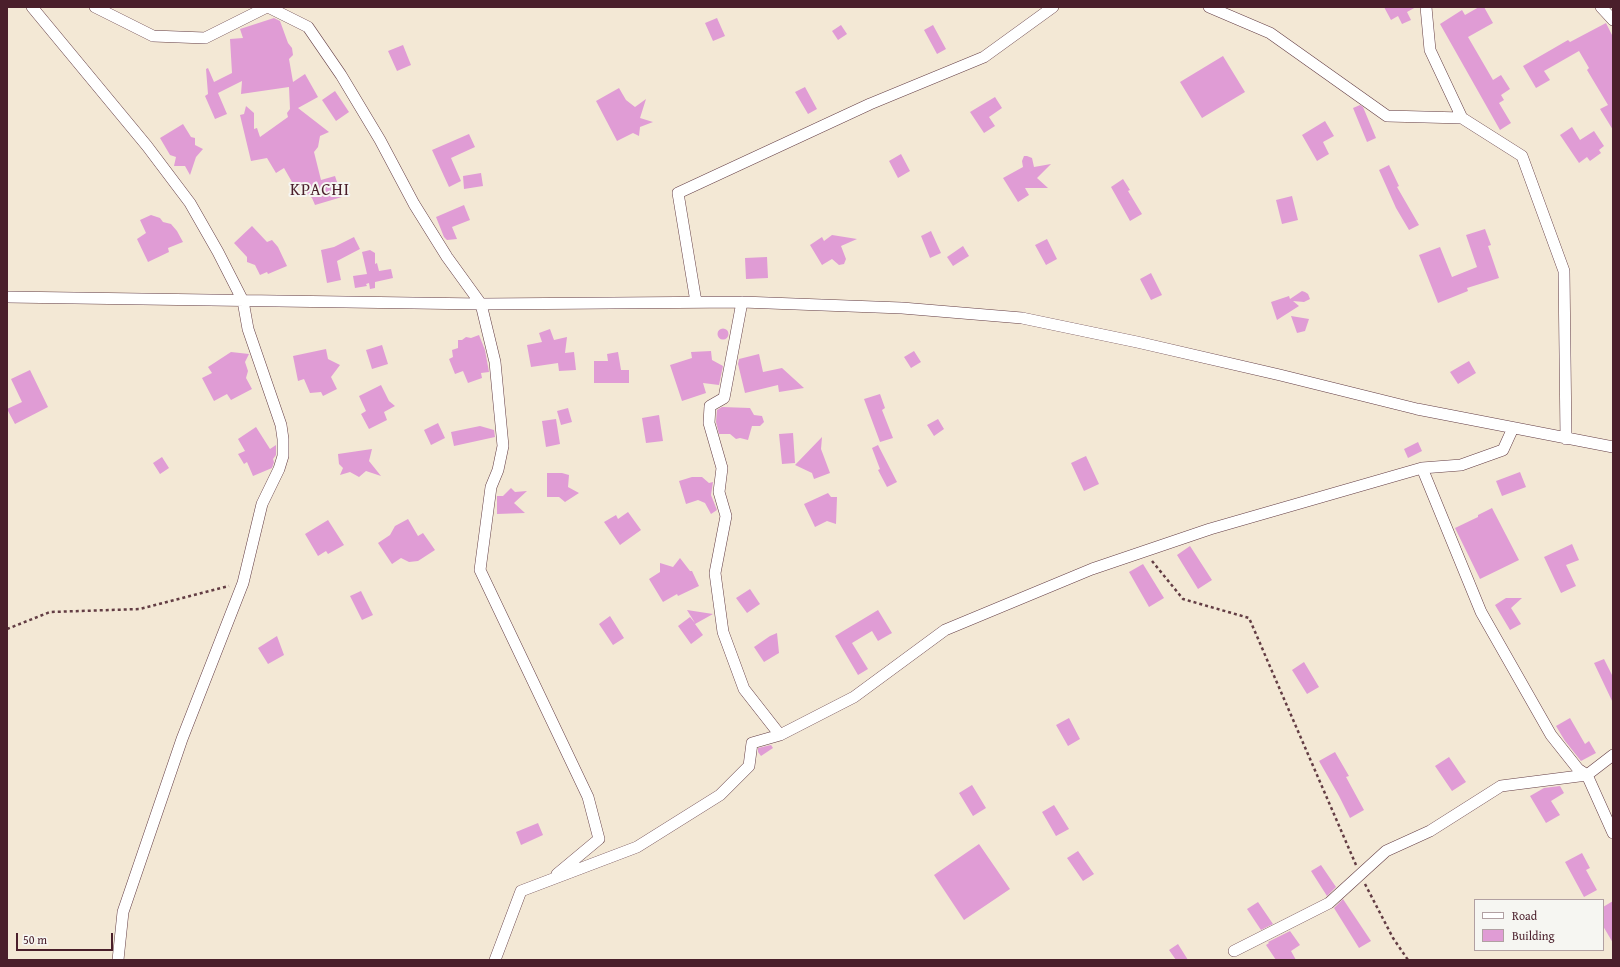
<!DOCTYPE html>
<html>
<head>
<meta charset="utf-8">
<style>
  body { margin:0 }
  #map { position:relative; width:1620px; height:967px; overflow:hidden; background:#f3e8d5; font-family:"Gentium Book Plus",serif }
  canvas { display:block }
  .frame { position:absolute; inset:0; border:8px solid #4a1f2b; pointer-events:none }
  .legend { position:absolute; left:1474px; top:899px; width:130px; height:52px; box-sizing:border-box; background:#f6f6f2; border:1px solid #b1a0a2; margin:0; padding:5px 7px; list-style:none; font-size:12px; color:#4a1f2b }
  .legend li { display:flex; align-items:center; gap:8px; height:20px }
  .legend b { width:20px; border:1px solid #b1a0a2 }
  .scale { position:absolute; left:16px; top:933px; width:97px; height:18px; box-sizing:border-box; border:2px solid #4a1f2b; border-top:0; padding-left:5px; font-size:12px; line-height:14px; white-space:nowrap; color:#4a1f2b; -webkit-text-stroke:3px #f6f6f2; paint-order:stroke }
</style>
</head>
<body>
<div id="map">
<canvas width="1620" height="967"></canvas>
<div class="frame"></div>
<ul class="legend">
<li><b style="height:5px;background:#fff"></b>Road</li>
<li><b style="height:11px;background:#e09cd5"></b>Building</li>
</ul>
<div class="scale">50 m</div>
</div>
<script>
const g = document.querySelector('canvas').getContext('2d');
g.lineJoin = 'round';
function fillPath(path, color) { g.fillStyle = color; g.fill(path, 'evenodd'); }
const poly = rows => new Path2D(rows.map(r => 'M' + r).join(''));
function strokePath(path, color, width, dash) { g.strokeStyle = color; g.lineWidth = width; g.lineCap = dash ? 'butt' : 'round'; g.setLineDash(dash || []); g.stroke(path); }
function drawText(font, color, halo, rows, align = 'center') {
  g.font = font + ' "Gentium Book Plus",serif'; g.lineWidth = 4; g.setLineDash([]); g.textBaseline = 'middle'; g.strokeStyle = halo; g.fillStyle = color; for (const [text, x, y, turn = 0] of rows) {
    g.save(); g.translate(x, y); g.rotate((+turn || 0) * Math.PI / 180); g.textAlign = isNaN(turn) ? turn : align; if (halo) g.strokeText(text, 0, 0); g.fillText(text, 0, 0); g.restore();
  }
}
fillPath(poly([
  [1384,7,1416,7,1407,12,1411,20,1402,24,1398,16,1391,20],
  [1479,7,1484,7,1493,23,1468,37,1493,80,1501,75,1510,89,1501,95,1504,100,1499,103,1511,123,1500,130,1440,24,1462,10,1465,15],
  [274,18,280,21,288,43,292,48,293,55,289,59,293,82,305,74,318,97,298,108,329,132,320,136,318,147,314,152,321,180,335,176,342,197,315,205,312,198,307,194,304,184,296,189,284,168,276,173,267,158,251,161,240,115,244,114,246,106,254,113,254,129,257,128,260,137,288,117,287,113,290,109,289,87,241,94,242,81,218,93,227,114,215,119,205,96,208,94,206,69,208,68,214,82,232,73,230,39,243,38,240,29],
  [717,18,725,36,713,41,705,23],
  [1606,23,1613,37,1613,130,1600,109,1608,105,1587,70,1589,68,1579,51,1544,71,1550,80,1536,88,1523,66,1568,40,1570,42],
  [841,25,847,34,838,40,832,31],
  [933,25,946,49,937,54,924,30],
  [403,45,411,65,397,71,388,51],
  [1223,56,1245,92,1202,118,1180,82],
  [805,87,817,109,808,114,795,92],
  [619,88,626,100,635,107,646,99,640,118,653,122,640,127,639,136,633,133,617,141,596,101],
  [335,91,349,112,336,121,322,100],
  [995,97,1002,108,989,117,995,126,984,133,970,112],
  [1360,105,1363,107,1376,138,1367,142,1353,108],
  [1325,121,1334,136,1323,142,1329,154,1317,161,1302,135],
  [183,124,191,137,195,138,195,145,203,149,196,157,190,175,185,166,174,166,176,157,170,155,160,138],
  [1572,127,1580,140,1594,131,1604,146,1599,150,1601,153,1590,161,1587,157,1579,163,1560,135],
  [469,134,475,147,451,158,461,181,449,187,432,150],
  [901,154,910,171,898,178,889,161],
  [1024,156,1027,156,1032,158,1034,167,1051,164,1037,178,1048,188,1025,188,1029,195,1018,202,1003,178,1023,167,1022,161],
  [1389,165,1399,186,1397,187,1419,225,1409,230,1396,208,1379,170],
  [481,173,483,186,464,189,463,176],
  [1123,179,1130,190,1128,191,1142,214,1130,221,1111,187],
  [1292,196,1298,220,1282,224,1276,200],
  [464,205,470,220,452,227,457,239,447,240,444,237,436,217],
  [151,215,160,218,163,222,171,224,177,231,183,242,168,248,169,252,148,262,137,239,146,233,140,220],
  [252,226,267,242,272,240,278,247,287,266,268,274,267,272,260,275,255,265,247,262,247,257,234,243],
  [1485,229,1491,245,1488,246,1499,278,1467,288,1468,291,1438,303,1419,255,1440,247,1452,277,1477,267,1466,235],
  [931,231,941,253,930,258,921,236],
  [832,235,857,239,841,246,846,259,844,264,839,265,832,259,822,265,810,245,822,237,824,241],
  [354,237,360,249,337,261,341,280,327,283,321,250,334,247],
  [1047,239,1057,259,1046,265,1035,245],
  [963,246,969,256,953,266,947,257],
  [370,250,375,253,375,264,377,263,379,271,391,269,393,278,375,282,375,288,370,289,369,283,366,284,367,286,355,288,353,276,367,274,362,252],
  [767,257,768,278,746,279,745,258],
  [1151,273,1162,295,1151,300,1140,279],
  [1302,291,1305,292,1308,294,1310,299,1304,302,1293,301,1299,306,1277,320,1271,302,1289,296,1290,299],
  [1291,316,1309,319,1305,331,1297,333],
  '717.5 334a5.5 5.5 0 1 1 11 0a5.5 5.5 0 1 1-11 0Z',
  [550,329,554,340,567,337,565,353,574,352,576,370,559,371,558,363,531,367,527,345,542,342,539,333],
  [479,335,485,350,489,372,481,373,482,378,468,383,463,371,455,374,449,359,453,357,452,350,458,348,458,340,462,340,466,337,471,338],
  [382,345,388,364,372,369,366,350],
  [326,349,328,359,340,365,331,377,337,389,323,396,321,392,310,393,304,379,298,381,293,356],
  [711,351,712,360,723,366,719,385,703,383,706,393,682,401,670,365,692,358,691,352],
  [914,351,921,362,911,368,904,357],
  [231,352,249,354,245,362,248,371,246,378,252,389,231,400,227,394,214,401,202,378,212,373,208,367],
  [618,352,621,370,629,370,629,383,594,383,594,361,608,361,607,354],
  [759,354,763,372,782,368,804,388,779,392,778,385,745,393,738,364,739,359],
  [1469,361,1476,373,1458,384,1450,372],
  [30,370,48,407,15,424,7,409,22,402,11,379],
  [381,385,389,401,395,406,384,412,387,420,369,429,361,414,366,411,359,396],
  [880,394,885,408,882,410,893,438,880,442,864,399],
  [722,407,750,408,754,415,762,416,764,422,760,426,752,426,748,440,740,438,736,439,730,434,719,434,716,422,717,410],
  [568,408,572,422,561,425,557,411],
  [659,415,663,441,646,443,642,418],
  [556,419,560,444,546,447,542,421],
  [938,419,944,429,934,436,927,425],
  [438,423,445,438,431,445,424,430],
  [480,426,494,430,495,437,454,446,451,432],
  [256,427,270,449,276,445,276,455,273,459,274,462,272,468,253,476,247,462,244,464,238,454,245,451,238,439],
  [793,433,795,463,782,464,779,434],
  [822,437,821,449,830,473,814,479,812,473,795,465],
  [1418,442,1422,451,1408,458,1404,449],
  [878,445,897,482,887,487,878,470,880,469,872,448],
  [372,449,369,461,381,476,366,471,359,477,350,472,340,475,343,468,339,464,338,454],
  [1086,456,1099,484,1084,491,1071,463],
  [162,457,169,468,160,474,153,463],
  [1520,472,1526,487,1502,496,1496,481],
  [547,473,562,473,569,475,568,487,579,493,565,502,559,497,547,497],
  [692,477,702,477,709,483,713,482,711,495,717,510,711,514,705,503,698,500,686,504,679,481],
  [511,488,515,492,527,491,514,503,525,513,497,514,497,496,503,496],
  [828,493,831,497,837,497,836,524,827,521,815,527,804,504],
  [1492,508,1519,560,1480,579,1455,528,1478,517,1478,515],
  [628,512,641,530,620,545,604,522,616,515,618,519],
  [408,519,418,536,423,533,435,550,418,561,409,562,401,558,392,564,378,543,390,535,395,526],
  [328,520,344,545,328,554,326,551,318,556,305,534],
  [1572,544,1579,560,1566,565,1576,586,1561,593,1544,557],
  [1190,546,1212,580,1198,589,1177,555],
  [680,558,690,571,692,571,699,586,678,596,677,594,663,602,649,579,660,572,660,563,673,567],
  [1143,564,1164,598,1149,607,1129,572],
  [750,589,760,604,747,613,736,598],
  [361,591,373,615,362,620,350,596],
  [1506,598,1522,598,1511,608,1521,624,1510,630,1495,605],
  [687,610,713,614,695,624,703,635,691,644,678,626,690,617,695,623],
  [878,610,892,633,878,641,872,631,852,643,868,669,858,675,835,636],
  [610,616,624,638,613,645,599,624],
  [777,633,779,653,764,662,754,647,770,636],
  [277,636,284,655,268,664,258,648],
  [1604,659,1613,677,1613,703,1594,663],
  [1304,662,1319,687,1307,694,1292,670],
  [1069,718,1080,739,1068,746,1056,725],
  [1570,718,1585,744,1589,741,1596,753,1581,761,1565,741,1556,726],
  [771,745,773,748,761,756,758,752,758,748],
  [1335,752,1349,776,1346,777,1364,810,1350,818,1339,796,1319,761],
  [1449,757,1466,782,1452,791,1435,766],
  [972,785,986,808,973,816,959,793],
  [1560,786,1564,793,1551,801,1560,815,1546,823,1530,796,1544,788],
  [1054,805,1069,829,1056,836,1042,812],
  [538,823,543,835,521,845,516,832],
  [979,844,1010,889,964,920,934,875],
  [1078,851,1094,874,1083,881,1067,858],
  [1582,853,1590,868,1586,870,1597,890,1584,897,1565,862],
  [1321,865,1336,887,1327,896,1311,871],
  [1343,899,1371,941,1359,948,1334,908],
  [1613,901,1613,943,1603,926,1603,907],
  [1258,902,1273,924,1261,930,1247,909],
  [1290,931,1300,945,1291,951,1296,960,1276,960,1266,945,1269,943,1268,942],
  [1178,944,1188,960,1176,960,1169,950]
]), '#e09cd5');
const street = poly([
  [32,7,147,146,190,203,218,252,243,301,248,329,281,425,283,439,283,456,279,469,262,504,243,583,182,739,123,912,118,960],
  [95,7,153,36,205,38,267,7],
  [268,7,308,27,341,75,380,140,414,204,447,257,481,304,495,362,503,446,498,470,491,487,480,570,588,797,599,839,557,874],
  [1209,7,1270,33,1387,116,1462,118,1522,156,1564,271,1566,439],
  [1426,7,1430,50,1462,118],
  [1601,7,1613,20],
  [7,297,481,304,742,302,902,308,1022,318,1137,342,1280,375,1417,409,1613,447],
  [696,302,678,193,870,104,984,57,1053,7],
  [742,302,724,398,710,406,709,423,722,468,719,492,726,516,715,573,723,632,744,689,780,735],
  [1422,468,1481,612,1551,735,1578,769,1587,775,1613,833],
  [1234,951,1329,903,1386,851,1430,831,1501,786,1587,775,1613,755],
  [495,960,521,891,637,847,720,795,749,766,752,743,780,735,854,697,945,630,1092,569,1210,529,1422,468,1461,465,1503,450,1513,428]
]);
strokePath(street, '#633d44', 12);
strokePath(poly([
  [1152,561,1183,599,1249,618,1356,865],
  [7,629,50,612,140,609,229,586],
  [1365,884,1393,938,1408,960]
]), '#633d44', 2.5, [3, 3]);
strokePath(street, '#fff', 11);
g.letterSpacing = '1px';
drawText('17px', '#4a1f2b', '#f6f6f2', [
  ["KPACHI",320,191]
]);
g.letterSpacing = '0px';
</script>
</body>
</html>
